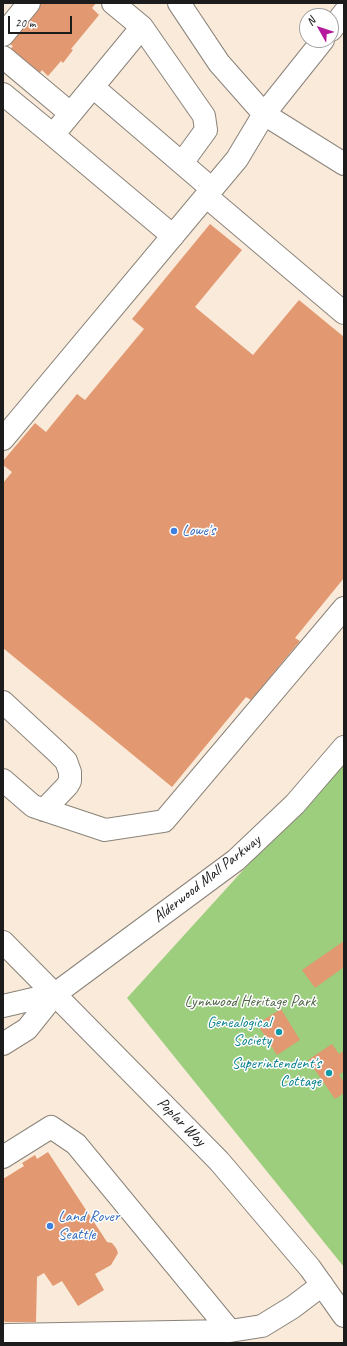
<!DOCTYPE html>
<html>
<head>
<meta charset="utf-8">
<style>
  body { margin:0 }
  #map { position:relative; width:347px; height:1346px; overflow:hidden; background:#f9ead9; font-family:Caveat,sans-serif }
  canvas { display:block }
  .frame { position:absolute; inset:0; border:4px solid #1c1c1c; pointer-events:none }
  .north { position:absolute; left:299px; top:8px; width:40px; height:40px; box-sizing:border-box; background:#fff; border:1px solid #a4a4a4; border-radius:50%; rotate:309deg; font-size:11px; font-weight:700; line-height:16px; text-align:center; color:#1c1c1c }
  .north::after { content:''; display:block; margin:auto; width:14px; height:18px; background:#b5179e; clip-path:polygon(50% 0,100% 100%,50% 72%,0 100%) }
  .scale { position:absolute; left:8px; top:16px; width:64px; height:18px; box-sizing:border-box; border:2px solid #1c1c1c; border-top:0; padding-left:5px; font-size:12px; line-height:14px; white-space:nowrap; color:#1c1c1c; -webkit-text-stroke:3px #fff; paint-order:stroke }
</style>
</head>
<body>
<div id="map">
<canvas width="347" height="1346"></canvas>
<div class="frame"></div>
<div class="north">N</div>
<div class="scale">20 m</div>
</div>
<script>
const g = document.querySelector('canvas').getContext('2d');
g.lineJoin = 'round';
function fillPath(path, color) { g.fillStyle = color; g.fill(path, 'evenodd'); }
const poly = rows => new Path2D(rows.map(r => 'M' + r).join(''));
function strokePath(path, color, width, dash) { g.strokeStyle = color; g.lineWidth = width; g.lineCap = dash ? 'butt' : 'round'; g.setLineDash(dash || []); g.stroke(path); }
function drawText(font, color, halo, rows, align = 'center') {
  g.font = font + ' Caveat,sans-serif'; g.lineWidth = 3; g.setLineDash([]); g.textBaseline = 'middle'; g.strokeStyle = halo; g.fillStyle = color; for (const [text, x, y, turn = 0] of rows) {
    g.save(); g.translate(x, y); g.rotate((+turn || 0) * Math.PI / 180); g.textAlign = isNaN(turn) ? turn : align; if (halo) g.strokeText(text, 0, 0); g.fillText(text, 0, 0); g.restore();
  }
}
fillPath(poly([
  [344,759,344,1267,127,998]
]), '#9cce7e');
fillPath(poly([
  [41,3,96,3,92,8,99,15,71,49,73,50,63,63,61,61,48,76,42,70,35,79,7,54,13,46,7,42],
  [210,224,242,250,195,307,253,355,299,300,344,337,344,578,295,638,300,641,251,700,246,697,172,787,3,648,3,483,12,472,3,465,3,461,35,423,46,432,77,394,85,400,144,329,132,319],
  [344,941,344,967,315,988,302,970],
  [281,1009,300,1040,277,1055,257,1024],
  [332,1044,339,1054,344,1051,344,1071,339,1075,344,1082,344,1093,335,1099,308,1060],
  [48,1152,107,1242,112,1243,116,1248,118,1253,111,1265,95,1274,104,1290,78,1306,62,1281,53,1286,44,1273,37,1277,36,1322,5,1322,3,1319,3,1179,24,1166,22,1163,35,1155,37,1159]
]), '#e29870');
const minor = poly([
  [113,3,142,27,204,116,206,130,182,163],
  [179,3,219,63,264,114,344,164],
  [142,27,53,135,173,236],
  [331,30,344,13],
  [3,35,29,3],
  [3,57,70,113],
  [93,87,212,189],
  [3,94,53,135],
  [206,196,344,313],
  [3,439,237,159,264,114,323,40],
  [3,702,57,752,66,761,70,772,70,781,67,786,44,810],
  [3,780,33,806,105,830,164,821,344,608],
  [3,1157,51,1127,76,1144,230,1331],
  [3,1336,7,1335,230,1331,262,1326,293,1307,322,1285]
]);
const major = poly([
  [3,942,219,1161,310,1268,344,1316],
  [55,994,236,860,295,804,344,747]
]);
const highway = poly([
  [3,1006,55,994],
  [3,1044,27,1029,55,994]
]);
strokePath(minor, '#8a837a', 24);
strokePath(major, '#8a837a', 24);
strokePath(highway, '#8a837a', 24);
strokePath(minor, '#fff', 22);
strokePath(major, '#fff', 22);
strokePath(highway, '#fff', 22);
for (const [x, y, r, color] of [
  [174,531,4,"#3f7fe0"],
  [279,1032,4,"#0f9aa8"],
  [329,1073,4,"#0f9aa8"],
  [50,1226,4,"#3f7fe0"]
]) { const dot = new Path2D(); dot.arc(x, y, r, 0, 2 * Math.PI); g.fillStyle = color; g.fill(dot); strokePath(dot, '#fff', 1.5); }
drawText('16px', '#366cbe', '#fff', [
  ["Lowe's",182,531],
  ["Land Rover",58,1217],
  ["Seattle",58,1235]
], 'left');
drawText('16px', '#1c1c1c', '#fff', [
  ["Alderwood Mall Parkway",207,879,-38],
  ["Poplar Way",181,1122,45]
]);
drawText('16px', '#4f6343', '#fff', [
  ["Lynnwood Heritage Park",250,1002]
]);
drawText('16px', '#0d838f', '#fff', [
  ["Genealogical",271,1023],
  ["Society",271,1041],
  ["Superintendent's",321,1064],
  ["Cottage",321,1082]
], 'right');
</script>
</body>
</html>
